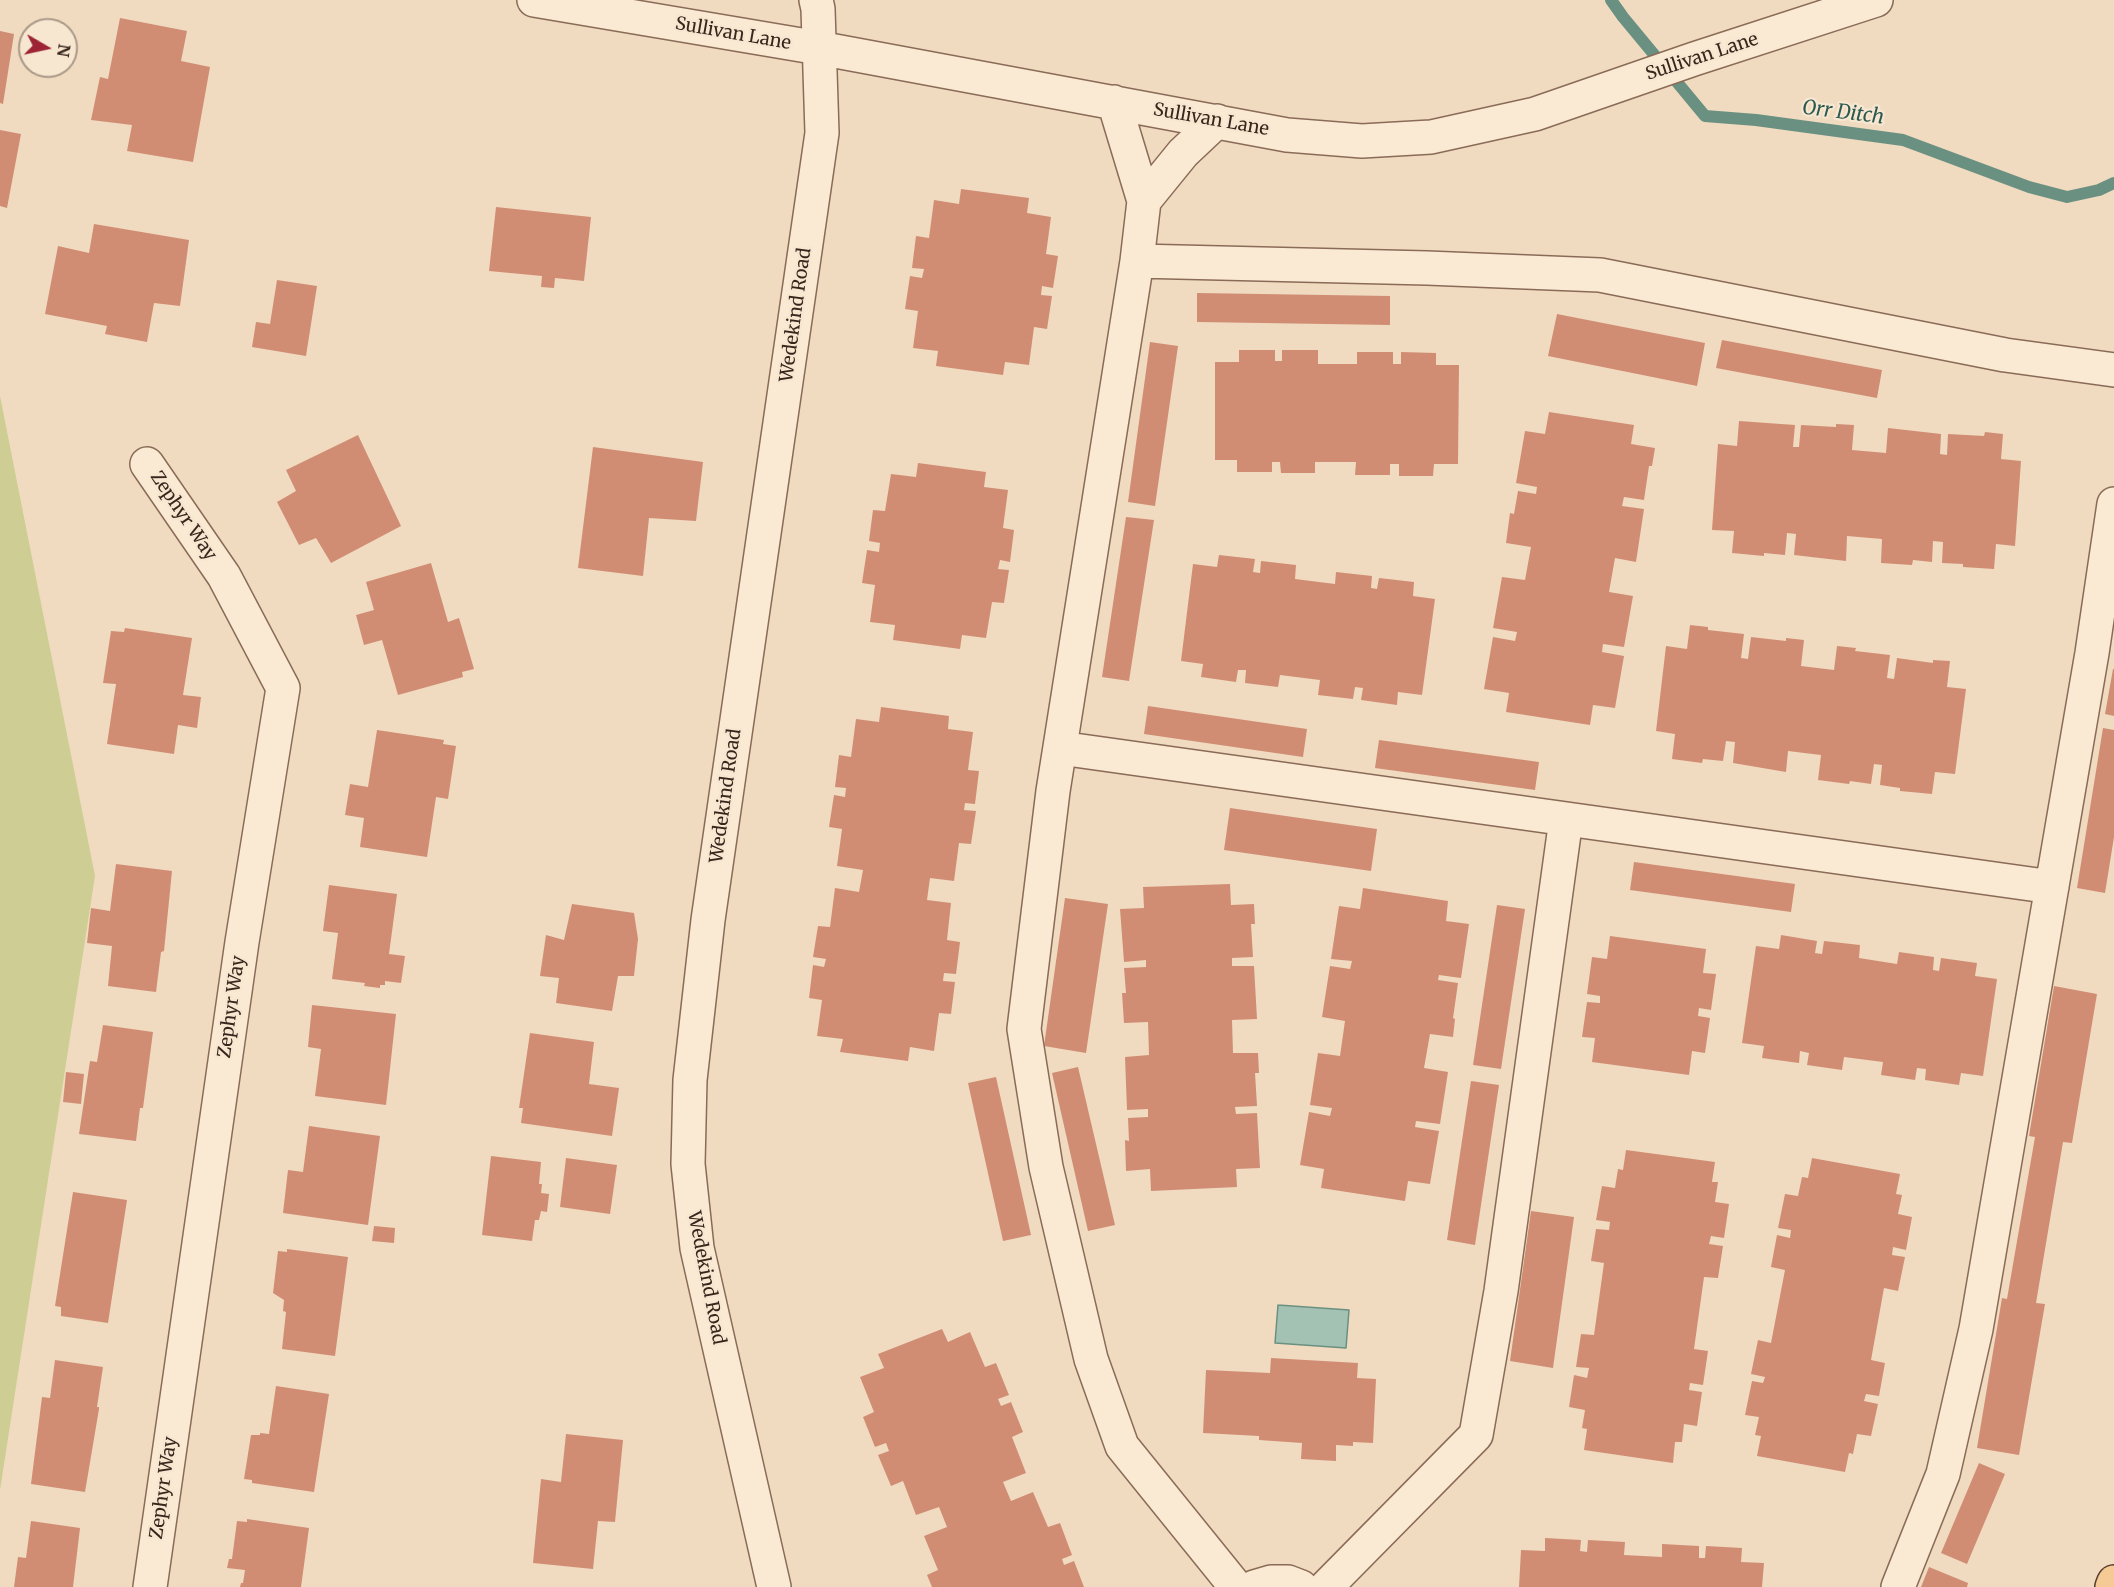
<!DOCTYPE html>
<html>
<head>
<meta charset="utf-8">
<style>
  body { margin:0 }
  #map { position:relative; width:2114px; height:1587px; overflow:hidden; background:#f0dbc0; font-family:Merriweather,serif }
  canvas { display:block }
  .north { position:absolute; left:18px; top:18px; width:60px; height:60px; box-sizing:border-box; background:#f7e6d0; border:2px solid #ab9988; border-radius:50%; rotate:99deg; font-size:16px; font-weight:700; line-height:24px; text-align:center; color:#38261c }
  .north::after { content:''; display:block; margin:auto; width:21px; height:27px; background:#9c2435; clip-path:polygon(50% 0,100% 100%,50% 72%,0 100%) }
</style>
</head>
<body>
<div id="map">
<canvas width="2114" height="1587"></canvas>
<div class="north">N</div>
</div>
<script>
const g = document.querySelector('canvas').getContext('2d');
g.lineJoin = 'round';
function fillPath(path, color) { g.fillStyle = color; g.fill(path, 'evenodd'); }
const poly = rows => new Path2D(rows.map(r => 'M' + r).join(''));
function strokePath(path, color, width, dash) { g.strokeStyle = color; g.lineWidth = width; g.lineCap = dash ? 'butt' : 'round'; g.setLineDash(dash || []); g.stroke(path); }
function drawText(font, color, halo, rows, align = 'center') {
  g.font = font + ' Merriweather,serif'; g.lineWidth = 4.5; g.setLineDash([]); g.textBaseline = 'middle'; g.strokeStyle = halo; g.fillStyle = color; for (const [text, x, y, turn = 0] of rows) {
    g.save(); g.translate(x, y); g.rotate((+turn || 0) * Math.PI / 180); g.textAlign = isNaN(turn) ? turn : align; if (halo) g.strokeText(text, 0, 0); g.fillText(text, 0, 0); g.restore();
  }
}
fillPath(poly([
  [0,396,95,876,0,1490]
]), '#cecd93');
const water = poly([
  [1278,1305,1349,1310,1346,1348,1275,1343,1278,1305]
]);
fillPath(water, '#a3c2b4');
strokePath(water, '#6a9081', 1.5);
strokePath(poly([
  [1611,0,1623,17,1705,116,1756,120,1903,140,2029,187,2067,197,2099,190,2114,183]
]), '#6a9081', 12);
fillPath(poly([
  [120,18,187,31,181,61,210,67,193,162,127,151,132,125,91,120,100,77,108,79],
  [0,31,14,34,3,104,0,103],
  [0,130,21,134,7,208,0,206],
  [961,189,1029,198,1027,213,1051,217,1046,254,1058,256,1053,288,1042,286,1041,295,1052,296,1047,329,1034,327,1029,365,1005,362,1003,375,936,366,938,351,913,348,918,311,905,309,910,276,922,278,924,269,912,268,916,236,929,238,934,200,959,204],
  [496,207,591,217,584,281,555,278,554,288,541,287,542,276,489,271],
  [94,224,189,240,180,306,154,303,147,342,105,334,107,326,45,314,58,246,89,253],
  [277,280,317,286,306,356,252,347,256,322,270,324],
  [1197,293,1390,296,1390,325,1197,322],
  [1557,314,1705,343,1697,386,1548,356],
  [1722,340,1882,370,1877,398,1716,368],
  [1150,342,1178,346,1155,506,1128,502],
  [1239,350,1275,350,1275,361,1282,361,1282,350,1318,350,1318,364,1357,364,1357,352,1393,352,1393,364,1401,364,1401,352,1436,353,1436,365,1459,365,1458,464,1434,464,1433,476,1399,476,1399,464,1390,464,1390,475,1355,475,1356,462,1315,462,1315,473,1281,473,1280,462,1272,462,1272,472,1237,472,1237,460,1215,460,1215,362,1239,362],
  [1549,412,1634,425,1631,444,1655,448,1652,466,1649,466,1644,500,1624,497,1622,506,1644,509,1636,562,1615,558,1609,592,1633,596,1624,647,1603,644,1602,652,1624,656,1615,708,1593,705,1590,725,1506,712,1509,693,1484,689,1493,637,1515,641,1517,632,1493,628,1502,577,1525,580,1531,547,1506,543,1510,513,1514,514,1518,491,1536,494,1537,487,1516,483,1525,431,1545,434],
  [1739,421,1795,425,1793,447,1799,447,1801,425,1836,427,1836,424,1854,425,1852,450,1886,453,1888,428,1941,434,1940,454,1947,455,1948,434,1984,436,1985,432,2003,434,2001,459,2021,461,2015,546,1996,544,1994,569,1963,567,1963,564,1942,563,1943,542,1933,541,1932,562,1913,560,1912,565,1881,563,1882,539,1847,536,1846,561,1794,555,1796,534,1787,533,1785,555,1764,553,1764,556,1732,553,1734,531,1712,530,1718,444,1737,446],
  [358,435,401,526,331,563,316,538,299,545,277,502,296,491,286,470],
  [593,447,703,462,696,521,649,518,643,576,578,568],
  [918,463,986,472,984,487,1008,490,1003,528,1014,530,1010,562,1000,560,998,569,1009,570,1004,603,992,602,986,638,962,635,960,649,893,640,895,625,870,622,875,585,862,583,867,550,879,552,880,543,869,541,873,510,885,511,891,474,916,477],
  [1126,517,1154,520,1129,681,1102,677],
  [1219,555,1255,559,1253,572,1260,573,1261,561,1296,565,1295,579,1335,584,1336,572,1372,576,1371,588,1377,589,1379,578,1414,582,1413,596,1435,599,1422,695,1398,692,1397,705,1361,700,1363,688,1355,687,1353,699,1318,695,1320,680,1280,675,1278,687,1245,683,1246,670,1238,670,1236,682,1201,677,1203,664,1181,661,1193,564,1217,567],
  [431,563,448,622,459,618,474,669,462,672,463,677,398,695,382,640,364,645,356,615,374,610,366,582],
  [1690,625,1708,627,1708,630,1744,634,1741,658,1748,659,1751,637,1786,641,1786,638,1804,640,1801,666,1834,670,1837,646,1856,648,1855,651,1890,655,1887,678,1894,679,1897,658,1933,663,1933,660,1950,661,1947,687,1966,689,1955,774,1935,772,1932,794,1900,791,1900,788,1880,785,1882,765,1874,764,1871,784,1850,781,1849,784,1818,780,1821,755,1788,751,1786,772,1733,763,1735,742,1726,741,1723,761,1703,759,1702,763,1672,759,1675,734,1656,731,1666,646,1687,649],
  [125,628,192,638,183,695,201,697,197,728,178,725,174,754,107,744,116,684,103,683,111,631,124,632],
  [2113,669,2114,669,2114,716,2105,714],
  [1148,706,1307,729,1303,757,1144,734],
  [881,707,949,716,948,729,973,732,968,770,979,771,975,804,965,803,964,810,976,811,971,844,959,843,954,881,930,878,927,900,951,903,947,940,960,942,956,974,944,973,943,981,955,982,951,1014,939,1013,934,1051,910,1047,908,1061,840,1052,843,1039,817,1036,822,1000,809,998,813,965,824,967,826,959,813,957,818,926,830,927,835,888,859,892,863,870,837,866,842,829,829,827,834,795,845,797,846,788,835,787,839,755,851,757,856,719,879,722],
  [2103,728,2114,730,2114,837,2105,893,2077,888],
  [377,730,444,740,443,744,456,746,448,799,436,797,427,857,360,847,364,818,345,815,350,784,368,787],
  [1379,740,1539,762,1535,790,1375,768],
  [1230,808,1377,829,1371,871,1224,850],
  [1634,862,1795,884,1791,912,1630,890],
  [116,864,172,871,164,951,161,952,156,992,108,986,112,946,87,943,91,908,110,911],
  [1230,884,1231,905,1254,904,1255,924,1251,924,1253,957,1232,958,1232,966,1254,966,1257,1019,1232,1020,1233,1053,1258,1053,1259,1073,1255,1073,1257,1106,1235,1107,1236,1114,1257,1113,1260,1168,1236,1169,1237,1187,1151,1191,1150,1169,1126,1171,1125,1140,1129,1141,1128,1118,1148,1117,1148,1109,1127,1110,1125,1057,1149,1055,1148,1022,1124,1023,1122,993,1126,993,1124,968,1146,967,1146,960,1124,962,1120,909,1144,908,1143,887],
  [329,885,397,894,389,954,405,956,401,983,385,981,385,985,380,985,380,988,364,986,365,983,332,979,338,933,323,931],
  [1363,888,1448,901,1446,921,1469,924,1461,978,1439,975,1438,980,1458,983,1453,1018,1455,1019,1453,1037,1430,1034,1424,1068,1448,1072,1440,1124,1416,1121,1415,1127,1439,1131,1430,1184,1408,1181,1405,1201,1321,1188,1324,1169,1300,1165,1309,1112,1330,1116,1332,1108,1310,1105,1318,1053,1340,1056,1345,1021,1322,1017,1330,966,1350,969,1352,961,1331,959,1339,906,1360,909],
  [1065,898,1108,904,1086,1053,1044,1046],
  [572,904,634,913,638,939,634,976,618,976,612,1011,556,1003,559,978,540,976,546,935,564,940],
  [1497,905,1525,909,1501,1069,1473,1065],
  [1781,935,1817,941,1815,953,1822,954,1824,941,1860,945,1859,958,1897,964,1899,952,1934,957,1933,970,1939,971,1941,958,1977,963,1975,976,1997,979,1983,1076,1961,1073,1959,1085,1925,1080,1926,1069,1917,1068,1915,1080,1881,1075,1883,1062,1844,1057,1842,1070,1807,1065,1809,1053,1800,1051,1799,1063,1762,1058,1764,1046,1742,1043,1756,946,1779,949],
  [1610,936,1706,949,1703,973,1716,974,1711,1010,1699,1008,1698,1016,1710,1018,1705,1053,1692,1051,1689,1075,1592,1062,1595,1038,1582,1037,1587,1002,1600,1003,1600,996,1587,994,1592,957,1607,959],
  [2054,986,2097,994,2072,1143,2063,1142,2036,1303,2045,1304,2019,1455,1977,1448,2002,1298,2007,1299,2035,1137,2029,1136],
  [312,1005,396,1014,386,1105,315,1096,321,1049,308,1047],
  [103,1025,153,1032,143,1108,140,1108,136,1141,79,1134,90,1061,97,1062],
  [530,1033,594,1042,589,1084,619,1088,612,1136,521,1123,523,1108,519,1108],
  [1078,1067,1115,1225,1088,1231,1052,1073],
  [66,1072,84,1074,81,1104,63,1102],
  [996,1077,1031,1235,1003,1241,968,1083],
  [1471,1081,1499,1085,1475,1245,1447,1240],
  [309,1126,380,1136,368,1225,283,1213,288,1170,303,1172],
  [1626,1150,1715,1162,1712,1182,1718,1182,1715,1202,1729,1204,1724,1238,1711,1236,1709,1244,1723,1246,1718,1278,1704,1277,1694,1349,1708,1351,1703,1385,1690,1383,1689,1390,1702,1392,1697,1426,1684,1424,1682,1442,1675,1442,1673,1463,1584,1450,1587,1429,1582,1428,1585,1410,1569,1407,1574,1375,1587,1378,1589,1368,1576,1367,1581,1334,1594,1335,1604,1263,1591,1261,1596,1229,1609,1230,1610,1222,1596,1220,1602,1186,1615,1188,1618,1169,1623,1170],
  [491,1156,541,1162,539,1184,542,1184,541,1193,549,1194,547,1212,541,1211,539,1220,535,1220,532,1241,482,1235],
  [566,1158,617,1165,610,1214,560,1207],
  [1812,1158,1900,1174,1896,1194,1902,1195,1898,1214,1912,1217,1906,1250,1893,1247,1892,1255,1905,1257,1898,1291,1884,1288,1871,1360,1885,1363,1879,1396,1866,1394,1864,1401,1878,1404,1871,1436,1857,1434,1853,1454,1849,1453,1845,1472,1757,1456,1761,1436,1755,1435,1759,1417,1745,1415,1752,1381,1763,1383,1765,1377,1751,1374,1758,1340,1771,1343,1785,1270,1771,1267,1777,1235,1790,1238,1791,1230,1778,1228,1785,1194,1798,1196,1802,1177,1808,1178],
  [73,1192,127,1200,108,1323,61,1316,61,1307,55,1306],
  [1531,1211,1574,1217,1553,1368,1510,1361],
  [374,1226,395,1228,394,1243,372,1241],
  [287,1249,348,1257,335,1356,282,1349,286,1312,283,1311,284,1300,273,1293,278,1251,287,1252],
  [942,1329,948,1342,970,1332,985,1367,996,1363,1009,1395,998,1399,1001,1406,1011,1402,1023,1432,1012,1437,1026,1473,1003,1482,1011,1501,1033,1492,1048,1527,1060,1523,1072,1555,1062,1559,1064,1565,1074,1561,1084,1587,932,1587,927,1575,938,1570,924,1536,947,1527,939,1507,916,1515,903,1481,891,1486,878,1455,889,1451,886,1443,875,1447,863,1417,874,1412,860,1377,884,1368,878,1354],
  [1271,1358,1358,1363,1357,1378,1376,1379,1373,1443,1353,1442,1353,1446,1336,1445,1336,1461,1301,1459,1302,1443,1259,1440,1259,1436,1203,1433,1206,1370,1270,1373],
  [55,1360,103,1367,97,1407,99,1407,99,1409,85,1492,31,1484,42,1397,50,1398],
  [276,1386,329,1394,314,1492,252,1483,252,1480,244,1479,251,1435,260,1435,260,1433,269,1434],
  [566,1434,623,1440,615,1522,598,1521,593,1569,533,1563,541,1479,561,1482],
  [1979,1463,2005,1474,1967,1564,1941,1553],
  [247,1519,309,1528,301,1587,240,1587,241,1583,243,1583,245,1570,227,1568,229,1559,232,1559,237,1521,247,1522],
  [31,1521,80,1528,73,1587,14,1587,18,1557,26,1558],
  [1545,1538,1581,1540,1580,1551,1587,1552,1588,1540,1625,1542,1624,1555,1662,1557,1662,1544,1699,1546,1699,1558,1705,1558,1706,1546,1742,1548,1741,1562,1764,1563,1762,1587,1519,1587,1521,1550,1545,1551],
  [1929,1567,1968,1583,1967,1587,1921,1587]
]), '#d08d74');
const minor = poly([
  [534,0,819,48,1287,135,1362,141,1431,137,1535,114,1694,59,1876,0],
  [1114,102,1144,201,1137,261],
  [1144,201,1183,153,1217,121],
  [147,464,224,576,283,688,242,942,150,1587],
  [1060,748,2052,887],
  [774,1587,697,1248,688,1164,690,1080,708,920,822,133,818,9,816,0],
  [1236,1587,1122,1446,1091,1359,1046,1167,1024,1029,1053,791,1137,261,1427,268,1600,275,2005,355,2114,370],
  [1254,1587,1271,1582,1288,1582,1301,1587],
  [1326,1587,1476,1435,1501,1291,1566,819],
  [1898,1587,1943,1474,1976,1329,2092,653,2114,504]
]);
const major = poly([
  [2112,1587,2114,1582]
]);
strokePath(minor, '#8a6b57', 36);
strokePath(major, '#573a2c', 36);
strokePath(minor, '#fae9d3', 33);
strokePath(major, '#f5ca95', 33);
drawText('18px', '#38261c', '#f7e6d0', [
  ["Sullivan Lane",733,34,10],
  ["Sullivan Lane",1702,57,-18],
  ["Sullivan Lane",1211,120,10],
  ["Wedekind Road",796,315,-82],
  ["Zephyr Way",183,516,56],
  ["Wedekind Road",726,796,-82],
  ["Zephyr Way",232,1007,-82],
  ["Wedekind Road",706,1278,79],
  ["Zephyr Way",164,1488,-82]
]);
drawText('italic 20px', '#2b5950', '#f7e6d0', [
  ["Orr Ditch",1843,113,7]
]);
</script>
</body>
</html>
